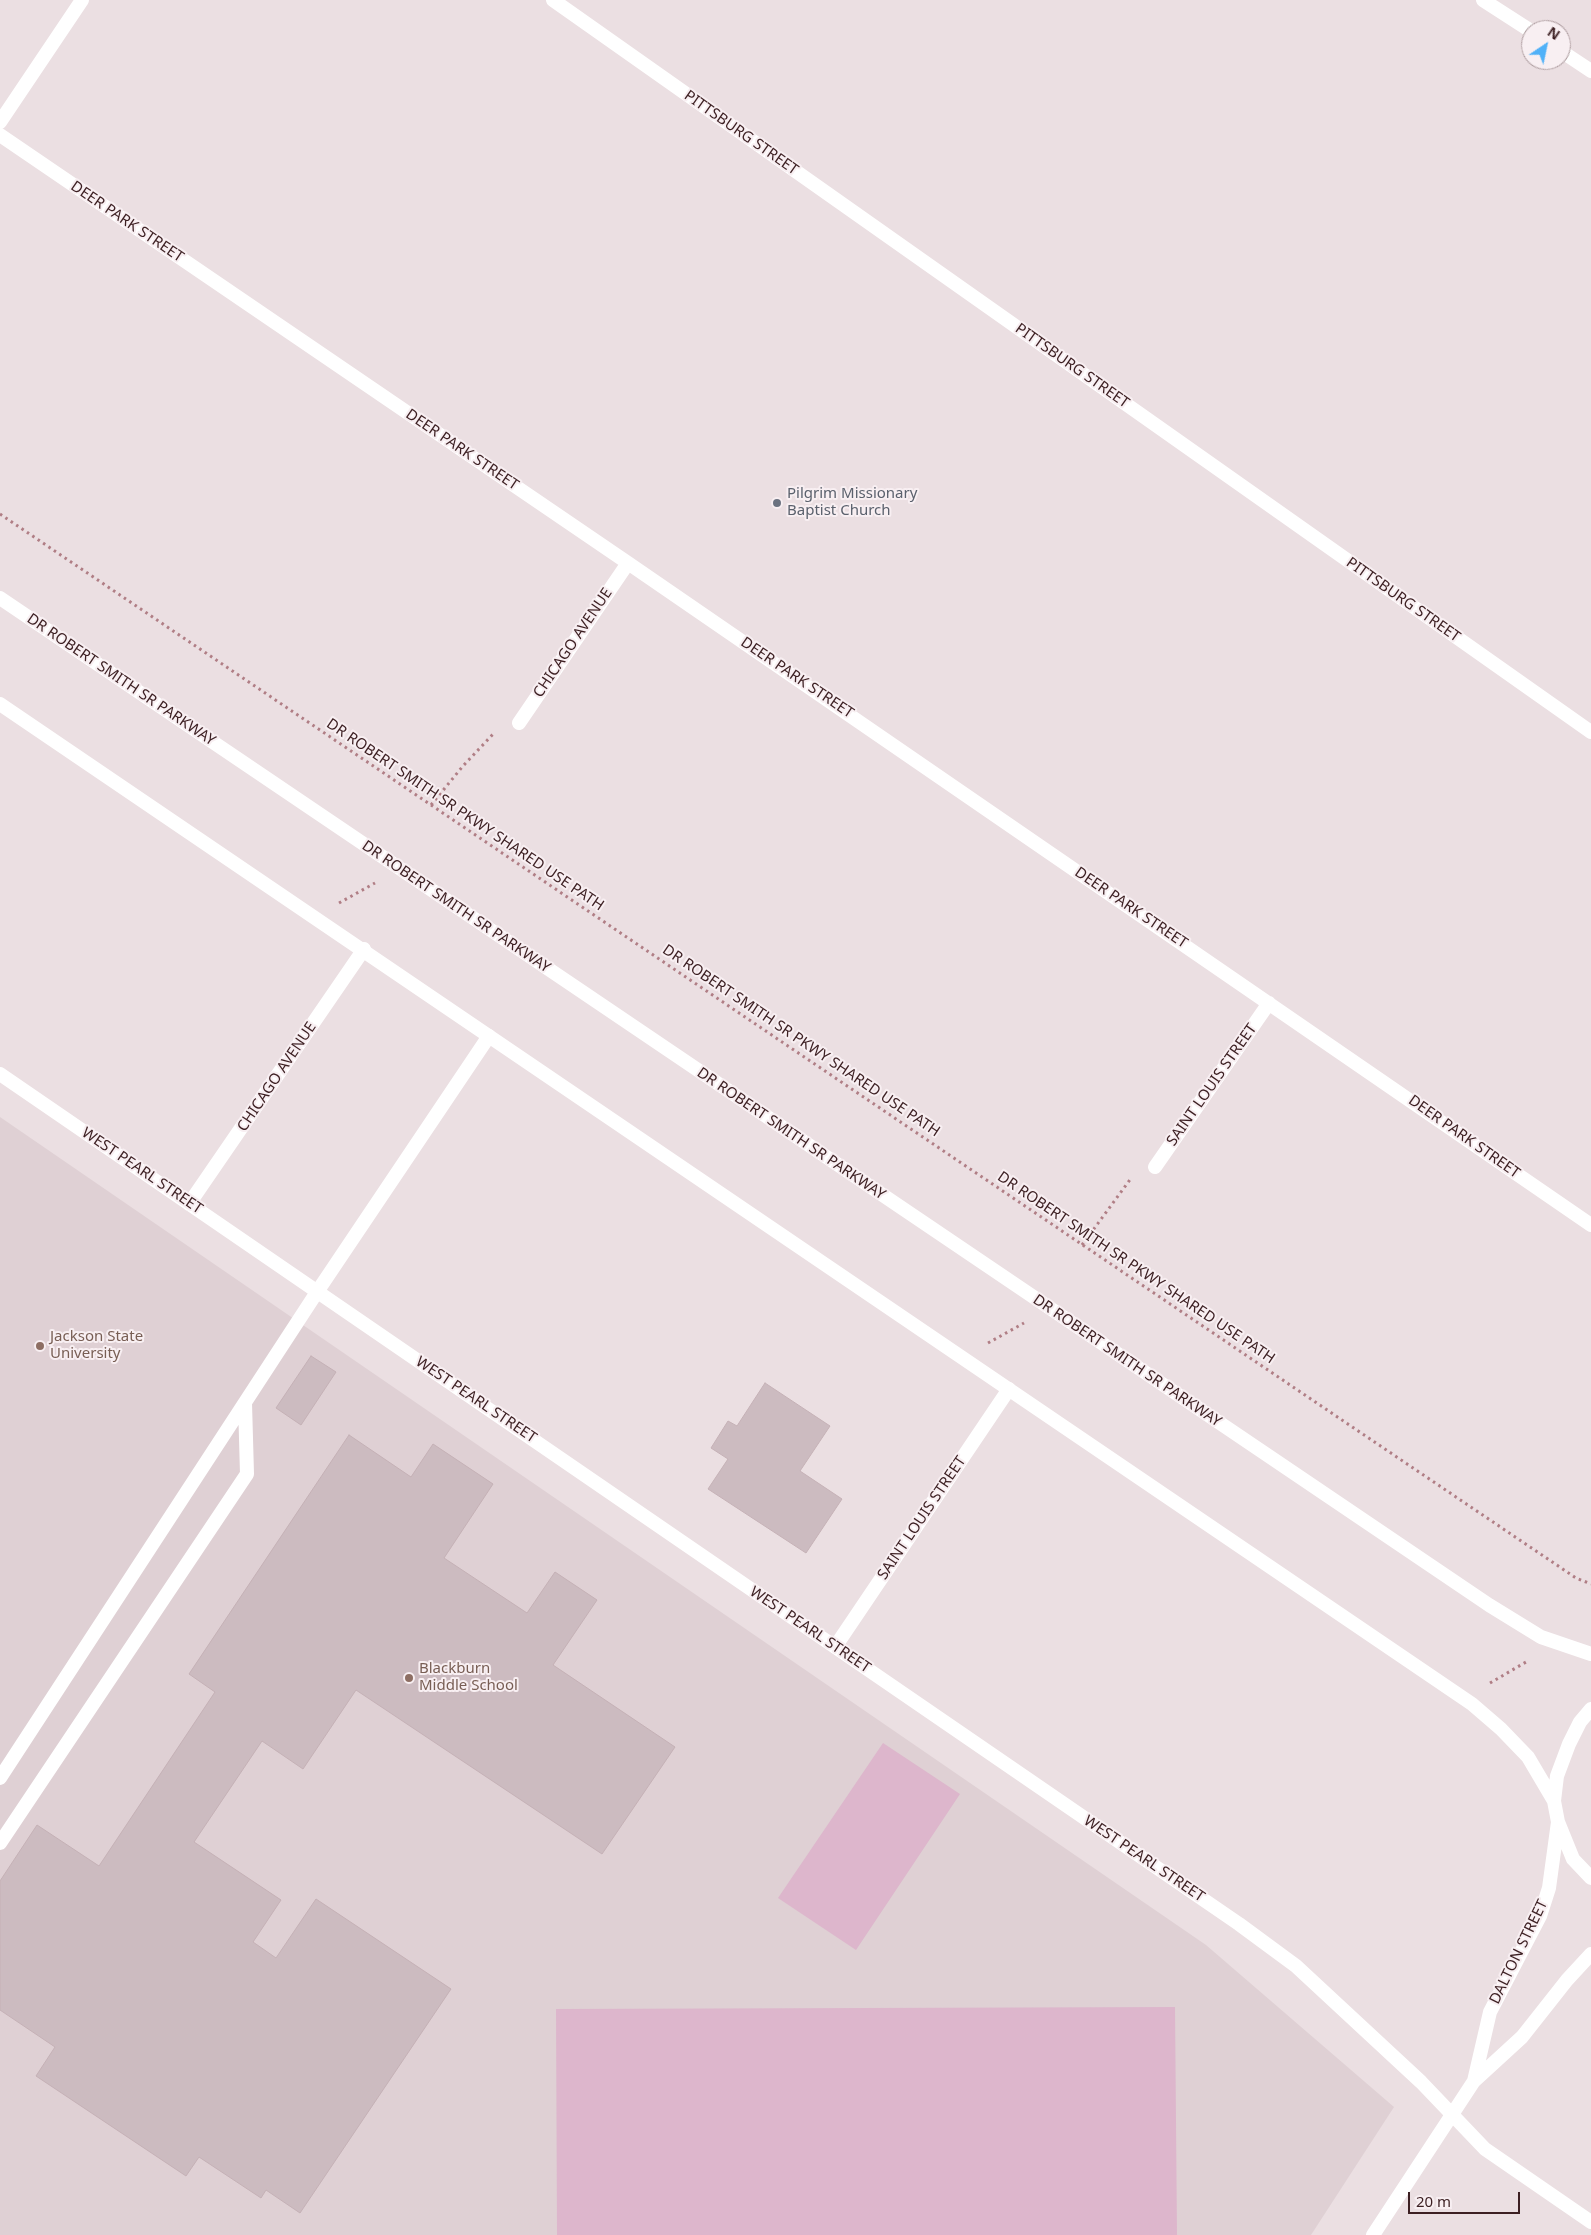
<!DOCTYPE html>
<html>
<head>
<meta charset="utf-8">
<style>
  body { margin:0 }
  #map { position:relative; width:1591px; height:2235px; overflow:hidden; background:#ebdfe2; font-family:"Noto Sans",sans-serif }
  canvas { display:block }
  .north { position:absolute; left:1521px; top:20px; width:50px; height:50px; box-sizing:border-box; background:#f8eff2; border:1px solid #ad9c9f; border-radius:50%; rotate:34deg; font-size:14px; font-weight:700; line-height:20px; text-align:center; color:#3c1f22 }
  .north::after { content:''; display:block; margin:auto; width:18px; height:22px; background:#50b1f8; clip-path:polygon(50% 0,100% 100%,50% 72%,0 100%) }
  .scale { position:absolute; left:1408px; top:2192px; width:112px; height:22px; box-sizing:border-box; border:2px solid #3c1f22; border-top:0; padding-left:6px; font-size:15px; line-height:18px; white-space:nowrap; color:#3c1f22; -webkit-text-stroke:4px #f8eff2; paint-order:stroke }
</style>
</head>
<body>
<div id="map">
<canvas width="1591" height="2235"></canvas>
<div class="north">N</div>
<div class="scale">20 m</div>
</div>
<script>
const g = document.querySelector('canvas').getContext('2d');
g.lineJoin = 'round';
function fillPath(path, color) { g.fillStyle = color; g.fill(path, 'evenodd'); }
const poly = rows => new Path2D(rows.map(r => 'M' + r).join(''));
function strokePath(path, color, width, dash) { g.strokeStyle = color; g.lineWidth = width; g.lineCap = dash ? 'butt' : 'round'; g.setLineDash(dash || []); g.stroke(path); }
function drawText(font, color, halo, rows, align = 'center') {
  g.font = font + ' "Noto Sans",sans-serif'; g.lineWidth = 4; g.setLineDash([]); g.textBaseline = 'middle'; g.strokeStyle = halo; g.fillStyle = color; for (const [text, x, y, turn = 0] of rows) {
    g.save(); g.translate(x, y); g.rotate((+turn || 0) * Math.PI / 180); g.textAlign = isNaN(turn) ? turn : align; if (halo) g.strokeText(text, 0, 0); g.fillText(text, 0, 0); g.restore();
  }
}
fillPath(poly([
  [0,1117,1206,1945,1394,2107,1311,2235,0,2235]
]), '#dfd0d4');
fillPath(poly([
  [883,1743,960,1794,856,1950,778,1898],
  [1175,2007,1177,2235,557,2235,556,2009]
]), '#ddb6cc');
const building = poly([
  [311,1356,336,1372,301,1425,276,1408,311,1356],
  [765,1383,830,1426,800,1471,842,1499,806,1553,708,1489,728,1459,711,1448,728,1421,737,1426,765,1383],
  [349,1435,411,1477,433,1444,493,1484,444,1558,527,1613,555,1572,597,1600,553,1665,675,1747,602,1854,356,1690,303,1769,262,1741,194,1842,281,1900,253,1942,276,1958,316,1899,451,1989,300,2213,266,2190,261,2198,199,2157,186,2176,36,2076,55,2047,0,2010,0,1881,37,1825,99,1866,215,1692,189,1674,349,1435]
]);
fillPath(building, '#ccbbc0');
strokePath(building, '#c5b1b6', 1);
strokePath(poly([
  [0,514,1576,1578,1591,1584],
  [431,805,463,766,495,732],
  [339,903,375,883],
  [1082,1245,1132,1177],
  [988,1343,1024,1323],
  [1490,1683,1526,1662]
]), '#b07e85', 3, [2.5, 4]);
strokePath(poly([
  [0,1778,317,1292,489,1036],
  [0,1843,247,1474,245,1403]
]), '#fff', 14);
strokePath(poly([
  [553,0,1591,732],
  [1483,0,1531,31],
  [1561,51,1591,71],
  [0,122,82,0],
  [0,135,628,563,1591,1225],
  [519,723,628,563],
  [0,1074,1239,1924,1296,1966,1421,2082,1485,2149,1591,2222],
  [1155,1167,1269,1003],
  [189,1204,364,949],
  [835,1647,1009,1389]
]), '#fff', 14);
strokePath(poly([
  [0,598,1489,1605,1541,1637,1591,1654],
  [0,704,1472,1704,1501,1729,1528,1757,1554,1801],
  [1591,1709,1580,1722,1569,1744,1557,1776,1554,1801,1558,1822,1573,1859,1591,1878],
  [1474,2081,1490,2012,1540,1916,1549,1888,1558,1822],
  [1373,2235,1474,2081,1522,2037,1567,1980,1591,1954]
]), '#fff', 14);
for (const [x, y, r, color] of [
  [777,503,5,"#6b7280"],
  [40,1346,5,"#8d6e63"],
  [409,1678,5,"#8d6e63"]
]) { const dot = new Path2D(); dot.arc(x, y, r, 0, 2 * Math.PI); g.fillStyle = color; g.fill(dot); strokePath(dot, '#f8eff2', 2); }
drawText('15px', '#3c1f22', '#f8eff2', [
  ["PITTSBURG STREET",741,133,35],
  ["DEER PARK STREET",127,222,34],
  ["PITTSBURG STREET",1072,366,35],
  ["DEER PARK STREET",462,450,34],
  ["PITTSBURG STREET",1403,600,35],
  ["CHICAGO AVENUE",573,643,-56],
  ["DEER PARK STREET",797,678,34],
  ["DR ROBERT SMITH SR PARKWAY",121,680,34],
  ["DR ROBERT SMITH SR PKWY SHARED USE PATH",465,815,34],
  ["DR ROBERT SMITH SR PARKWAY",456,907,34],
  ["DEER PARK STREET",1131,908,34],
  ["DR ROBERT SMITH SR PKWY SHARED USE PATH",801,1041,34],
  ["CHICAGO AVENUE",277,1077,-56],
  ["SAINT LOUIS STREET",1212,1085,-55],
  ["DR ROBERT SMITH SR PARKWAY",791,1134,34],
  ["DEER PARK STREET",1464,1137,35],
  ["WEST PEARL STREET",142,1171,34],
  ["DR ROBERT SMITH SR PKWY SHARED USE PATH",1136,1268,34],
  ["DR ROBERT SMITH SR PARKWAY",1127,1361,34],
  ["WEST PEARL STREET",476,1400,34],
  ["SAINT LOUIS STREET",922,1518,-56],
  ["WEST PEARL STREET",810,1630,34],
  ["WEST PEARL STREET",1144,1859,34],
  ["DALTON STREET",1519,1952,-64]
]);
drawText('15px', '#5b616d', '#f8eff2', [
  ["Pilgrim Missionary",787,494],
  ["Baptist Church",787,511]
], 'left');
drawText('15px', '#785e54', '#f8eff2', [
  ["Jackson State",50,1337],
  ["University",50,1354],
  ["Blackburn",419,1669],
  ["Middle School",419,1686]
], 'left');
</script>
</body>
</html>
